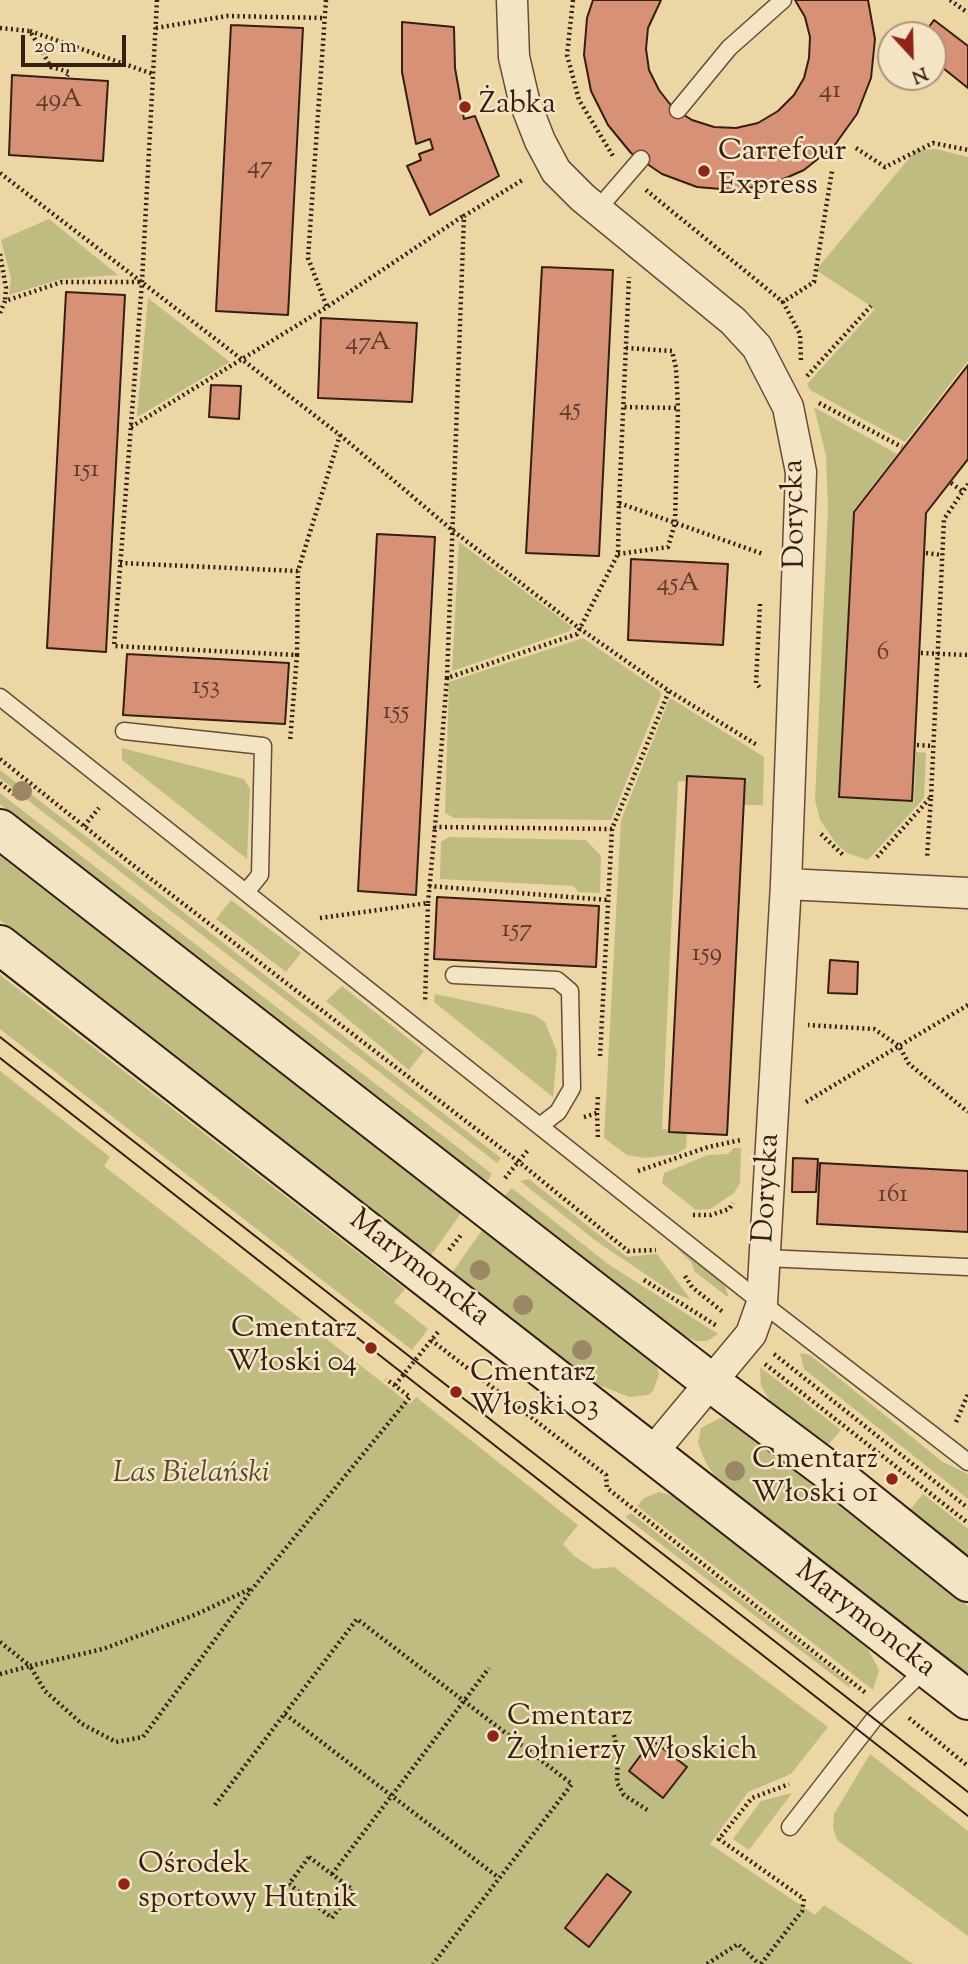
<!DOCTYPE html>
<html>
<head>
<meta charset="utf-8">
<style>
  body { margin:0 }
  #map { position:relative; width:968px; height:1964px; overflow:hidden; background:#ecd6a4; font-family:"Sorts Mill Goudy",serif }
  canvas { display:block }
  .north { position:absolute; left:877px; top:21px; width:70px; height:70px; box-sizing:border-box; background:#f3e4c4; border:2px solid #a7957e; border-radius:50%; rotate:158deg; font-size:19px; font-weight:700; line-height:28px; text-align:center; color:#361e14 }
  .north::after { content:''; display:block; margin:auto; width:24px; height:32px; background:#8f2418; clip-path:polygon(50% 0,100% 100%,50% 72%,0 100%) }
  .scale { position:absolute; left:21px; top:35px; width:105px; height:32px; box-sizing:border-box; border:4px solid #361e14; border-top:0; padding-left:9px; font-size:21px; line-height:24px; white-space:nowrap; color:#361e14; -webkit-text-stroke:5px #f3e4c4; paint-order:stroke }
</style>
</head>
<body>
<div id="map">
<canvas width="968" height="1964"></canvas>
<div class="north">N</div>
<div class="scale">20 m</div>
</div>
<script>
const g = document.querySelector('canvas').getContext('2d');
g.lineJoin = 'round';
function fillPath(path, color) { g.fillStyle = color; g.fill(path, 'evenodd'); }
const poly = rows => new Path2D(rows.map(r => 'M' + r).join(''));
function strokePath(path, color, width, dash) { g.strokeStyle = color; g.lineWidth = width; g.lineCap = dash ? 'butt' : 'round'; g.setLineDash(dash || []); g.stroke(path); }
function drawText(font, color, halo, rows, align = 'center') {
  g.font = font + ' "Sorts Mill Goudy",serif'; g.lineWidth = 5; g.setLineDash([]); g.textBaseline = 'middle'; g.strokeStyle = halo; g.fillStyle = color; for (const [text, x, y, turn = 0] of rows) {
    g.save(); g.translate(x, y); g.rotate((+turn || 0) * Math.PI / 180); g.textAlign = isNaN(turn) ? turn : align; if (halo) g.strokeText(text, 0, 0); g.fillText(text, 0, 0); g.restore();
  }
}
fillPath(poly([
  [936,149,968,157,968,361,905,442,810,390,807,384,875,309,816,270,916,150],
  [49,219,118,275,61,279,9,295,11,278,1,240],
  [148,298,230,362,137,417],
  [814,407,897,454,853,511,839,798,914,802,916,752,926,753,924,798,868,860,847,853,835,842,820,820,815,800,828,509,826,456],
  [459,542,572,627,570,631,452,671],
  [583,638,660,691,661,695,611,820,454,818,445,813,449,682],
  [672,699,764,757,763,805,740,805,741,783,678,781,662,1129,687,1131,686,1148,676,1154,645,1158,627,1155,604,1138,621,820,669,700],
  [122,748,244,779,250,789,247,859,122,760],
  [0,770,501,1158,497,1163,43,812,0,778],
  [0,793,492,1174,486,1183,0,804],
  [449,837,586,840,601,856,600,893,578,892,574,886,440,879,441,842],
  [0,856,461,1213,430,1257,0,920],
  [231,900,301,953,286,972,216,919],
  [0,975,405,1289,394,1302,428,1329,412,1350,0,1029],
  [342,986,424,1051,409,1070,326,1001],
  [435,994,534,1015,545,1022,557,1052,553,1097,434,1002],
  [0,1071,110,1157,104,1166,410,1404,416,1397,578,1525,563,1544,574,1556,594,1569,614,1567,828,1727,791,1774,748,1792,710,1844,815,1915,824,1905,913,1964,0,1964],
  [734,1148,741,1148,740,1183,734,1193,710,1209,696,1210,662,1183,664,1173,708,1155,728,1154],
  [529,1179,627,1257,657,1254,691,1300,672,1292,596,1241,520,1181],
  [512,1188,608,1264,718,1334,707,1341,696,1341,682,1335,503,1197],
  [482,1230,656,1364,659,1375,653,1391,648,1395,629,1397,594,1383,452,1273],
  [680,1242,725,1286,729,1298,694,1271,692,1263,677,1248],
  [800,1353,810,1355,943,1462,968,1474,968,1499,804,1369],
  [760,1367,841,1430,826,1447,772,1404,761,1386],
  [720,1418,729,1420,968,1606,968,1674,718,1481,706,1463,698,1443,701,1428],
  [659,1492,677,1497,868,1649,879,1670,873,1690,637,1506,644,1498],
  [923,1494,968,1529,968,1559,908,1512],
  [631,1513,849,1683,850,1688,625,1517],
  [870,1754,968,1831,968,1936,837,1840,833,1828,834,1814],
  [792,1793,749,1850,733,1839,761,1801]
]), '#bebc81');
const building = poly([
  [593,0,661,0,648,28,646,49,649,70,659,90,673,108,692,120,714,127,736,128,758,123,778,111,794,95,804,78,809,58,810,37,805,17,795,0,868,0,875,39,871,78,857,114,834,146,804,170,770,185,733,190,697,187,662,174,631,153,608,125,591,91,584,55,587,18,593,0],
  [934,20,968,46,968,88,933,60,933,35,923,35,934,20],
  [402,22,454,27,455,68,464,119,475,116,499,176,430,215,407,166,421,160,419,154,433,149,430,139,416,144,402,72,402,22],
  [231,25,303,28,288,315,216,311,231,25],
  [12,75,108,81,103,161,9,155,12,75],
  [542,267,613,270,599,556,526,553,542,267],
  [66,292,125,295,106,652,47,648,66,292],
  [321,318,417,323,412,402,318,398,321,318],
  [968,365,968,459,926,513,912,801,839,797,854,512,968,365],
  [211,385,241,386,239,419,209,417,211,385],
  [377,534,435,537,416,895,358,891,377,534],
  [631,559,728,564,723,645,628,640,631,559],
  [127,654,289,663,285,724,123,715,127,654],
  [687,776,745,779,727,1135,669,1132,687,776],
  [437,897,599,906,596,967,434,959,437,897],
  [830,960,858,962,857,994,828,993,830,960],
  [793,1158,818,1159,816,1192,792,1192,793,1158],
  [820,1163,968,1171,968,1232,817,1224,820,1163],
  [652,1740,687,1767,663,1798,629,1771,652,1740],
  [607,1874,631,1892,589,1947,565,1928,607,1874]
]);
fillPath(building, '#d79176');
strokePath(building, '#361e14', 2);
const lane = poly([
  [678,110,729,48,783,0],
  [597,210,641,159],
  [0,697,762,1303,968,1462],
  [124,731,263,746,260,875,246,892],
  [454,975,557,980,570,991,572,1088,558,1112,541,1125],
  [765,1258,967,1267],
  [790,1827,874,1719,925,1669]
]);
const street = poly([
  [512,0,514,57,524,100,540,141,556,171,583,198,733,321,757,347,788,407,801,472,786,884,762,1303,751,1334,651,1454],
  [786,884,968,893]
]);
const secondary = poly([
  [0,829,713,1384,841,1480,968,1582],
  [0,945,968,1700]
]);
strokePath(lane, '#644c38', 19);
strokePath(street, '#644c38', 33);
strokePath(secondary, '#361e14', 42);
strokePath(poly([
  [157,0,142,282,114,646,297,655,290,742],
  [326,0,308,258,327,307],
  [573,0,567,55,579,100,613,156],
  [950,0,968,13],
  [0,28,30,31,51,67,69,72,67,76],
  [156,28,227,16,325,18],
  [30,31,153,74],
  [856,148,885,167,933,143,968,150],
  [0,173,340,435,452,530,579,628,669,691,757,745],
  [646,190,783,302],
  [0,254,6,288,5,301],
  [0,313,5,301,62,282,141,282],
  [626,348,672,351,676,368,678,408],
  [801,360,800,334,783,302,814,282,832,171],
  [807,376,871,306],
  [819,403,902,447],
  [131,427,327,307,463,216],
  [951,483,962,491],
  [619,503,629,277],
  [926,553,942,555],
  [618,554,668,547,675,523,678,408,624,407],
  [120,563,298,571,340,435],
  [760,604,756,683,761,689],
  [921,653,968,655],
  [297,655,298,571],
  [447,678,464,216,524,179],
  [917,745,933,746],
  [0,759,129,862,519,1162,628,1251,656,1250],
  [0,783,14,794],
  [931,797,944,519,968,484],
  [84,826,99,808],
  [612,829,435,827,447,678,577,634,618,554,619,503,763,554],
  [821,834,843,855],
  [877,857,931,797,927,858],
  [429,886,608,900],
  [428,903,435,827],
  [320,918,428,903,425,1003],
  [968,1005,899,1046,909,1064,968,1112],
  [600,1056,612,829,669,691],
  [806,1102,899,1046,874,1029,808,1025],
  [597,1113,598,1140],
  [584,1117,597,1113,598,1096],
  [638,1171,708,1147,741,1140],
  [505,1178,528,1150],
  [693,1215,711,1215,729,1209,733,1203],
  [449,1250,461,1235],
  [685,1276,692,1287,724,1313],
  [644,1280,717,1326],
  [431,1340,606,1475,607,1488,867,1694],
  [774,1354,968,1508],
  [765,1364,968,1523],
  [395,1385,438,1332],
  [956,1422,968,1394],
  [0,1642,30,1666,103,1649,197,1614,252,1588],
  [0,1674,30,1666,45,1691,82,1724,116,1742,143,1737,253,1588,410,1397,386,1379],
  [285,1714,499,1878],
  [909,1718,968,1766],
  [614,1735,618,1753,617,1783,624,1795,649,1811],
  [215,1805,357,1619,572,1784,433,1964],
  [309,1857,353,1890,332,1918,289,1884,309,1857],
  [332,1874,489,1668],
  [707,1964,738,1944,759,1964],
  [761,1964,802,1911,804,1899,719,1839,752,1798,789,1784]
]), '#361e14', 4.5, [2, 3.5]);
strokePath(lane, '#f3e4c4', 16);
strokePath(street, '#f3e4c4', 30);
strokePath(secondary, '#f3e4c4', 38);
strokePath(poly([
  [0,1037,968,1792],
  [0,1058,968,1816]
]), '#361e14', 2);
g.fillStyle = '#9b8764';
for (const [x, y] of [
  [22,791],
  [480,1270],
  [523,1305],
  [582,1350],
  [735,1471]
]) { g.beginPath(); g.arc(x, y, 10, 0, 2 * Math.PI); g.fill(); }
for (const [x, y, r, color] of [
  [465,107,7,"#8f2418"],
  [704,171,7,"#8f2418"],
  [371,1348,7,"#8f2418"],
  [456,1392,7,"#8f2418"],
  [892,1479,7,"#8f2418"],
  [493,1736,7,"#8f2418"],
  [124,1884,7,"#8f2418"]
]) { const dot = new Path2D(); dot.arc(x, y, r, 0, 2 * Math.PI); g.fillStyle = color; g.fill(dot); strokePath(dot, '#f3e4c4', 2.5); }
drawText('26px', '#5e3b2c', null, [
  ["41",830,93],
  ["49A",59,102],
  ["47",260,169],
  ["47A",368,345],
  ["45",570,411],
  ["151",86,472],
  ["45A",678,586],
  ["6",883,655],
  ["153",206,689],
  ["155",396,714],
  ["157",517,932],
  ["159",707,956],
  ["161",893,1197]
]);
drawText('30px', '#361e14', '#f3e4c4', [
  ["Żabka",479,107],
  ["Carrefour",718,154],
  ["Express",718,188],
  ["Cmentarz",357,1331,"right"],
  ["Włoski 04",357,1365,"right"],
  ["Cmentarz",470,1375],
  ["Włoski 03",470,1409],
  ["Cmentarz",878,1462,"right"],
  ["Włoski 01",878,1496,"right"],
  ["Cmentarz",507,1719],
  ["Żołnierzy Włoskich",507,1753],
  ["Ośrodek",138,1867],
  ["sportowy Hutnik",138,1901]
], 'left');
drawText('30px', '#361e14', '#f3e4c4', [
  ["Dorycka",797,514,-91],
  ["Dorycka",769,1188,-87],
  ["Marymoncka",418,1270,38],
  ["Marymoncka",864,1621,38]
]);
drawText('italic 30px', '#58462f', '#f3e4c4', [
  ["Las Bielański",191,1476]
]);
</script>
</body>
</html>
